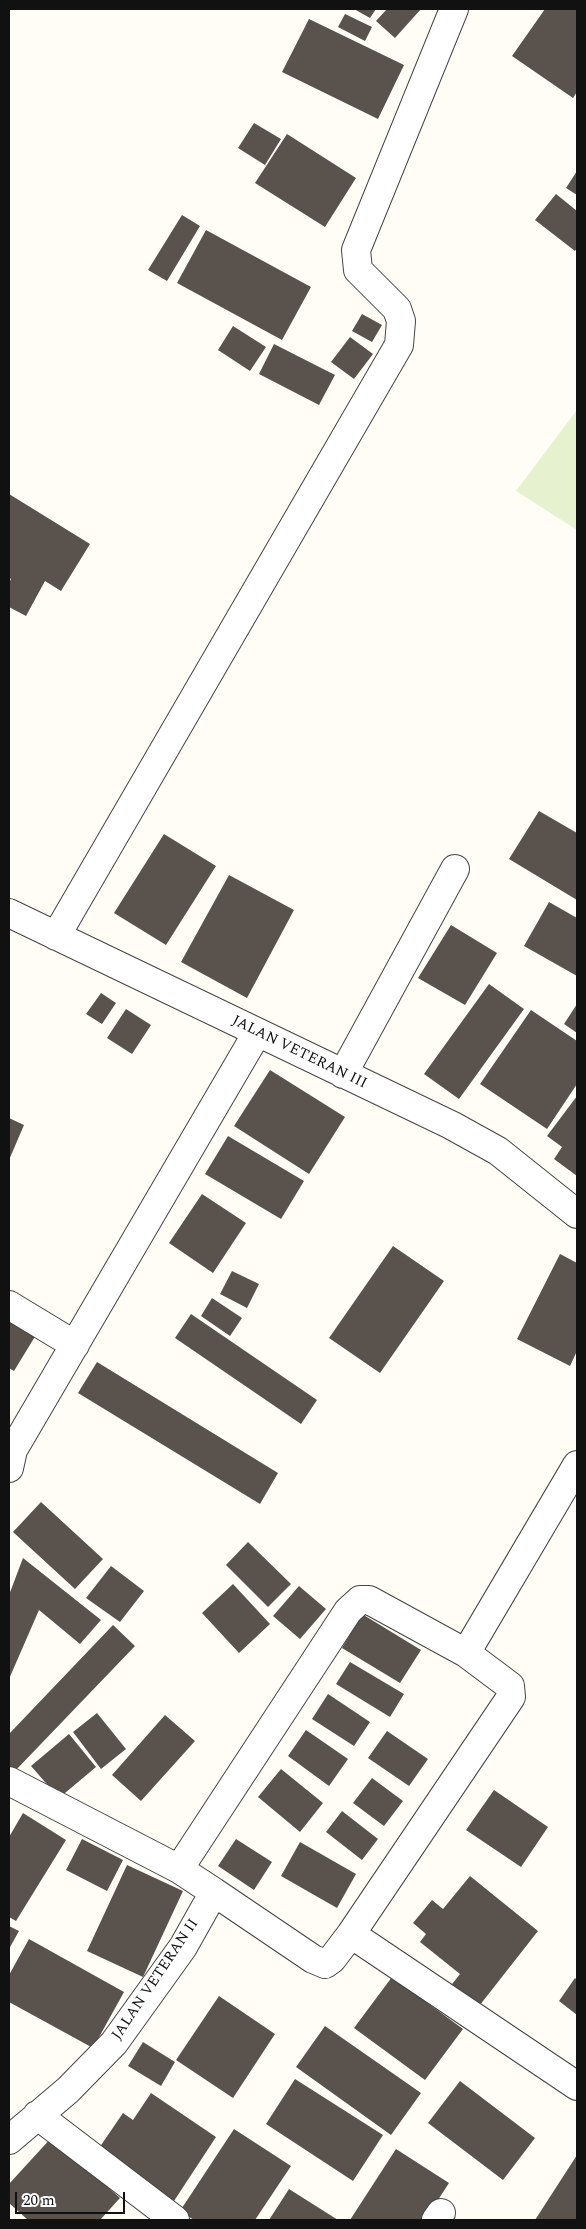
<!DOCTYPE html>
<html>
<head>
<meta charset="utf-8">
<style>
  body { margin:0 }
  #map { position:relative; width:586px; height:2229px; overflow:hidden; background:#fffdf5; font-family:Spectral,serif }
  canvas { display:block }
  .frame { position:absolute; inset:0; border:10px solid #111; pointer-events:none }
  .scale { position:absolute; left:15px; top:2192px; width:110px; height:22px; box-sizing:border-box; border:2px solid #111; border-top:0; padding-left:6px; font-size:15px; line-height:18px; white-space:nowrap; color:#111; -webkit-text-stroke:4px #fff; paint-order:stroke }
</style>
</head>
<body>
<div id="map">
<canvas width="586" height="2229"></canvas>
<div class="frame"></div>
<div class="scale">20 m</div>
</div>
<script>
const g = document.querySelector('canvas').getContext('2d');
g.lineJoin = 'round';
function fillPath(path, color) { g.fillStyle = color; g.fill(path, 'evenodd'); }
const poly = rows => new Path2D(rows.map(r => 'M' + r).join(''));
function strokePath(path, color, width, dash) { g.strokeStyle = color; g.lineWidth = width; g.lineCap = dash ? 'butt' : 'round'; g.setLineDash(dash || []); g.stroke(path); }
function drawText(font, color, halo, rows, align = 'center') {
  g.font = font + ' Spectral,serif'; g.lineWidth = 5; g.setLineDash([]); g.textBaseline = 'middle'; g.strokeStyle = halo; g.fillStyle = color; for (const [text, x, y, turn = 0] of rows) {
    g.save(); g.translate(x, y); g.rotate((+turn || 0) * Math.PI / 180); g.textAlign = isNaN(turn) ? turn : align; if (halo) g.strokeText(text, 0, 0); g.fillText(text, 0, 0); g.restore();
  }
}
fillPath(poly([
  [577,410,577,530,516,491]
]), '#e6f2cf');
fillPath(poly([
  [354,9,376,9,370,18],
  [387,9,421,9,395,38,376,21],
  [545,9,577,9,577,92,573,98,512,56],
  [345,14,372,27,365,41,338,27],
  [309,19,404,65,378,119,282,72],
  [254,123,281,139,265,165,238,148],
  [287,134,356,178,325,227,255,183],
  [577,171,577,195,566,188],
  [556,194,577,211,577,248,575,251,535,220],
  [182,215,200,226,167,281,148,270],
  [206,230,311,287,282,340,177,283],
  [362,314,382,325,372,342,352,331],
  [233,326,266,347,250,371,218,350],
  [350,337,373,354,354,379,331,362],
  [274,344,335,375,319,405,259,374],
  [9,494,90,544,61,591,45,581,26,616,9,607,9,583,11,579,9,578],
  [539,811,577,833,577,900,509,859],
  [164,834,216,866,166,945,114,913],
  [229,875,294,910,247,998,181,962],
  [549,902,577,918,577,976,524,946],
  [451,925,497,953,465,1005,418,978],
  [489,984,524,1009,459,1099,424,1074],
  [101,993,116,1003,102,1024,86,1014],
  [577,1004,577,1033,564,1024],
  [126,1009,151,1025,132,1054,107,1038],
  [531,1010,577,1041,577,1084,547,1129,480,1084],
  [270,1070,345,1117,309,1174,234,1126],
  [577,1096,577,1176,554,1159,562,1147,547,1136],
  [9,1118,24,1125,9,1160],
  [228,1136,304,1181,281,1219,205,1174],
  [202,1194,246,1223,213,1273,169,1243],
  [393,1246,444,1281,380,1373,329,1338],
  [560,1254,577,1263,577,1351,570,1366,517,1339],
  [232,1271,259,1284,247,1308,220,1294],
  [212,1298,242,1318,230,1336,201,1316],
  [9,1312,39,1330,14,1371,9,1368],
  [191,1314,317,1400,301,1424,175,1338],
  [97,1362,278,1473,260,1504,78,1393],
  [41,1502,103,1559,75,1589,13,1532],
  [248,1542,291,1584,268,1607,226,1565],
  [23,1558,101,1620,80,1644,39,1610,9,1679,9,1595],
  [111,1566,144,1591,120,1622,86,1598],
  [233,1584,270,1624,239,1653,202,1613],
  [299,1586,326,1609,300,1639,273,1616],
  [362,1614,421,1650,400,1683,342,1648],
  [113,1625,135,1646,15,1771,9,1766,9,1734],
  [350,1662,404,1694,390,1717,336,1684],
  [328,1694,370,1722,354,1746,312,1719],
  [97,1713,126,1749,101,1769,73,1732],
  [165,1715,195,1741,141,1801,112,1775],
  [306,1730,348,1759,329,1786,288,1756],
  [387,1731,428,1759,409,1786,368,1758],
  [69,1734,96,1767,59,1798,31,1766],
  [281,1769,323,1803,300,1832,258,1797],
  [372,1778,403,1801,384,1826,353,1803],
  [494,1790,548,1827,521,1867,466,1830],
  [342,1811,378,1839,362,1860,326,1832],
  [23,1813,66,1840,16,1921,9,1917,9,1837],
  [82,1839,123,1860,107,1891,66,1870],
  [236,1839,272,1862,254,1890,218,1866],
  [300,1842,356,1874,337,1908,281,1876],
  [127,1865,183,1891,143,1977,87,1951],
  [470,1876,538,1931,476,2010,449,1988,460,1974,420,1942,426,1934,413,1923,432,1900,443,1909],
  [9,1926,19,1931,9,1949],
  [29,1939,124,1992,93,2048,9,2002,9,1975],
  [392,1977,463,2029,425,2080,354,2028],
  [575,1978,577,1980,577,2015,559,2001],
  [219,1996,275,2034,233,2098,176,2060],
  [325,2026,421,2093,391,2135,296,2067],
  [143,2042,175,2062,161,2086,128,2066],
  [295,2079,383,2135,353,2181,266,2124],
  [460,2081,535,2138,503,2180,428,2123],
  [151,2093,216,2137,172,2204,95,2154,123,2113,133,2120],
  [234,2129,291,2166,255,2220,194,2220,180,2211],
  [52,2137,120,2198,100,2220,28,2220,9,2203,9,2184],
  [396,2149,449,2183,425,2220,350,2220],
  [577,2155,577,2220,535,2220],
  [289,2189,338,2220,269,2220]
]), '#5a524d');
const minor = poly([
  [9,913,451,1125,498,1151,577,1214],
  [56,936,399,345,401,321,397,309,358,270,356,250,454,9],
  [343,1074,455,869],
  [9,1305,75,1345],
  [9,1468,13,1450,257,1033],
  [466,1653,577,1465],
  [9,1781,179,1869,214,1892,183,1947,114,2043,68,2090,9,2140],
  [179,1869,348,1611,360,1600,369,1600,466,1653,510,1686,511,1697,351,1934,332,1959,325,1964,313,1959,214,1892],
  [351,1934,577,2086],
  [37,2115,175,2220],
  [436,2220,441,2213]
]);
strokePath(minor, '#444', 30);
strokePath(minor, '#fff', 28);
drawText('15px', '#111', '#fff', [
  ["JALAN VETERAN III",299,1053,26],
  ["JALAN VETERAN II",156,1980,-56]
]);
</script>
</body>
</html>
